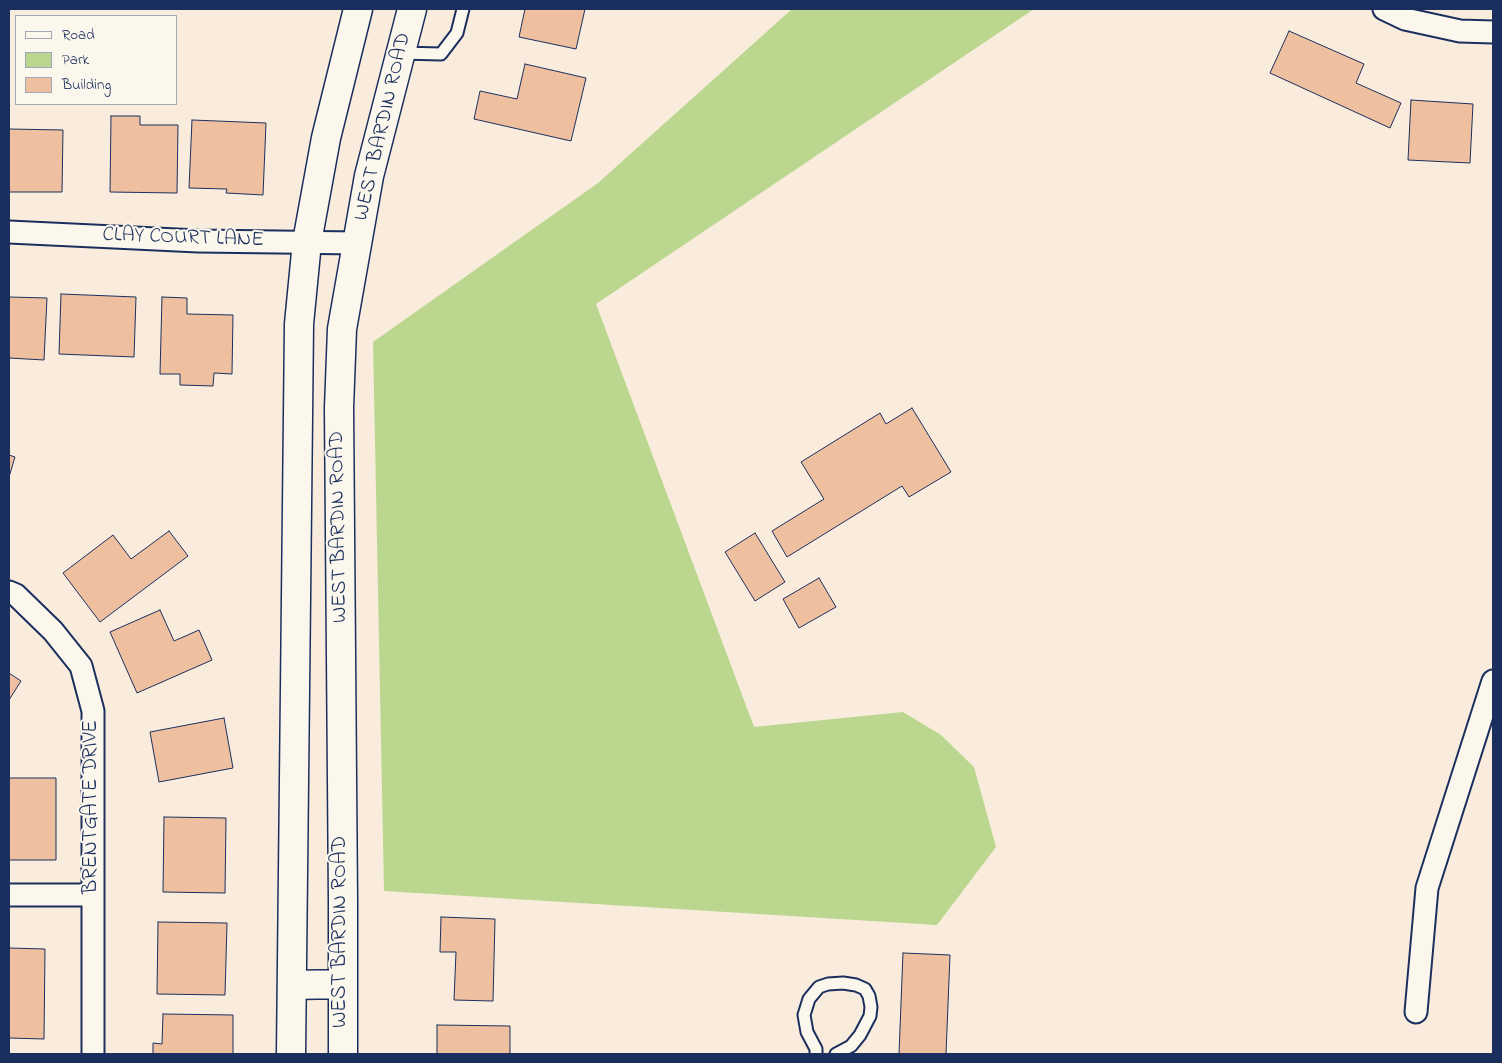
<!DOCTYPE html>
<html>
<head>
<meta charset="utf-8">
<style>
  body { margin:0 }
  #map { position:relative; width:1502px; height:1063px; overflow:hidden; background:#f9ecdd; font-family:"Indie Flower",sans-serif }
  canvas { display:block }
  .frame { position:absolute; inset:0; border:10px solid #1b2f5e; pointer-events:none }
  .legend { position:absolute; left:15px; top:15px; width:162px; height:90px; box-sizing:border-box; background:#fbf7ec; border:1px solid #a1a7b3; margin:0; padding:6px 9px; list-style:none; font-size:15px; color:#1b2f5e }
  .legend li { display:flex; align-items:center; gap:10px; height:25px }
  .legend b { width:25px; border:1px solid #a1a7b3 }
</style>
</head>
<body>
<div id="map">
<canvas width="1502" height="1063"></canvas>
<div class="frame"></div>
<ul class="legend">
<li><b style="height:6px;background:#fbf7ec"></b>Road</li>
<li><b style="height:14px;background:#bbd78f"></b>Park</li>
<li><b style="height:14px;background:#efc09f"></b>Building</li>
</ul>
</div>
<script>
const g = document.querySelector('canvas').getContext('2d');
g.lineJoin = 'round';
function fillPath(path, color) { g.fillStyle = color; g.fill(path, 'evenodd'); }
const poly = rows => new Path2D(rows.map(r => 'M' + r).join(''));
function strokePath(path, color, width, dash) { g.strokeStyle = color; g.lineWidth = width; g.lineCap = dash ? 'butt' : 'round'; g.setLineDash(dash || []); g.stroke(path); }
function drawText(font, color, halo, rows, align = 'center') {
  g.font = font + ' "Indie Flower",sans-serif'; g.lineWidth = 4; g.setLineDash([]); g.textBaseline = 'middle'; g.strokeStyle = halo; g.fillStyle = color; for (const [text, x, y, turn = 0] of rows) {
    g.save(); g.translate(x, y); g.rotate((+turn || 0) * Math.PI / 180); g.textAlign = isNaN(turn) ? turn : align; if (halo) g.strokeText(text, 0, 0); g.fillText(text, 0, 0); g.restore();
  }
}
fillPath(poly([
  [792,9,1034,9,596,304,754,727,903,712,941,735,974,767,996,847,937,925,384,891,373,342,598,183]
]), '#bbd78f');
const building = poly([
  [525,9,585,9,576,49,519,37,525,9],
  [1289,31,1364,64,1356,83,1401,103,1390,128,1270,73,1289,31],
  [525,64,586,78,571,141,474,119,480,91,517,99,525,64],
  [1411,100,1473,104,1470,163,1408,160,1411,100],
  [111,116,140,116,140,125,178,125,177,193,110,192,111,116],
  [192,120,266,123,263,195,226,193,227,189,189,188,192,120],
  [9,129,63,130,62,192,9,192,9,129],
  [61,294,136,297,134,357,59,354,61,294],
  [9,297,47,298,44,360,9,358,9,297],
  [162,297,187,298,187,314,233,315,232,374,214,373,213,386,180,385,180,374,160,374,162,297],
  [912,408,951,472,909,497,902,486,787,557,772,531,824,499,801,462,880,413,886,424,912,408],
  [9,455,15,457,9,477,9,455],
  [169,531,188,556,100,622,63,573,113,535,131,559,169,531],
  [755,533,785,582,755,601,725,552,755,533],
  [819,578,836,607,799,628,783,599,819,578],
  [160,610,174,641,199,630,212,660,137,693,110,632,160,610],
  [9,673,21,681,9,700,9,673],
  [224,718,233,768,159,782,150,732,224,718],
  [9,778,56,778,56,860,9,860,9,778],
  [164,817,226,818,225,893,163,892,164,817],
  [441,917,495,919,493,1001,454,1000,456,952,440,952,441,917],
  [158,922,227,923,225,995,157,994,158,922],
  [9,948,45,949,44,1039,9,1038,9,948],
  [903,953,950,955,946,1054,899,1054,903,953],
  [163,1014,233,1015,233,1054,153,1054,153,1043,162,1044,163,1014],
  [437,1025,510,1026,510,1054,437,1054,437,1025]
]);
fillPath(building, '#efc09f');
strokePath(building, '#1b2f5e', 1);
const service = poly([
  [401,53,441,54,457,33,463,9],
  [816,1054,816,1049,807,1032,804,1015,809,999,819,987,828,984,843,983,856,985,865,989,869,996,871,1007,870,1016,860,1035,851,1046,836,1054]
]);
const minor = poly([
  [1384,9,1405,19,1460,31,1493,32],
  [9,232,198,241,358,243],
  [9,592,16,595,53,631,81,666,93,711,93,1054],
  [9,895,93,895],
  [1416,1012,1427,888,1493,681]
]);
const secondary = poly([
  [292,985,343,984],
  [291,1054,299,324,307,242,326,138,358,9],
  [343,1054,343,902,339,408,342,329,369,176,412,9]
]);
strokePath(service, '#1b2f5e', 15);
strokePath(minor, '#1b2f5e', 25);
strokePath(secondary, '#1b2f5e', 31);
strokePath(service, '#fbf7ec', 11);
strokePath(minor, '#fbf7ec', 21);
strokePath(secondary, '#fbf7ec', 28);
drawText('21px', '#1b2f5e', '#fbf7ec', [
  ["WEST BARDIN ROAD",384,127,-77],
  ["CLAY COURT LANE",183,239,2],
  ["WEST BARDIN ROAD",340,527,-91],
  ["BRENTGATE DRIVE",93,807,-90],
  ["WEST BARDIN ROAD",342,932,-90]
]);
</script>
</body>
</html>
